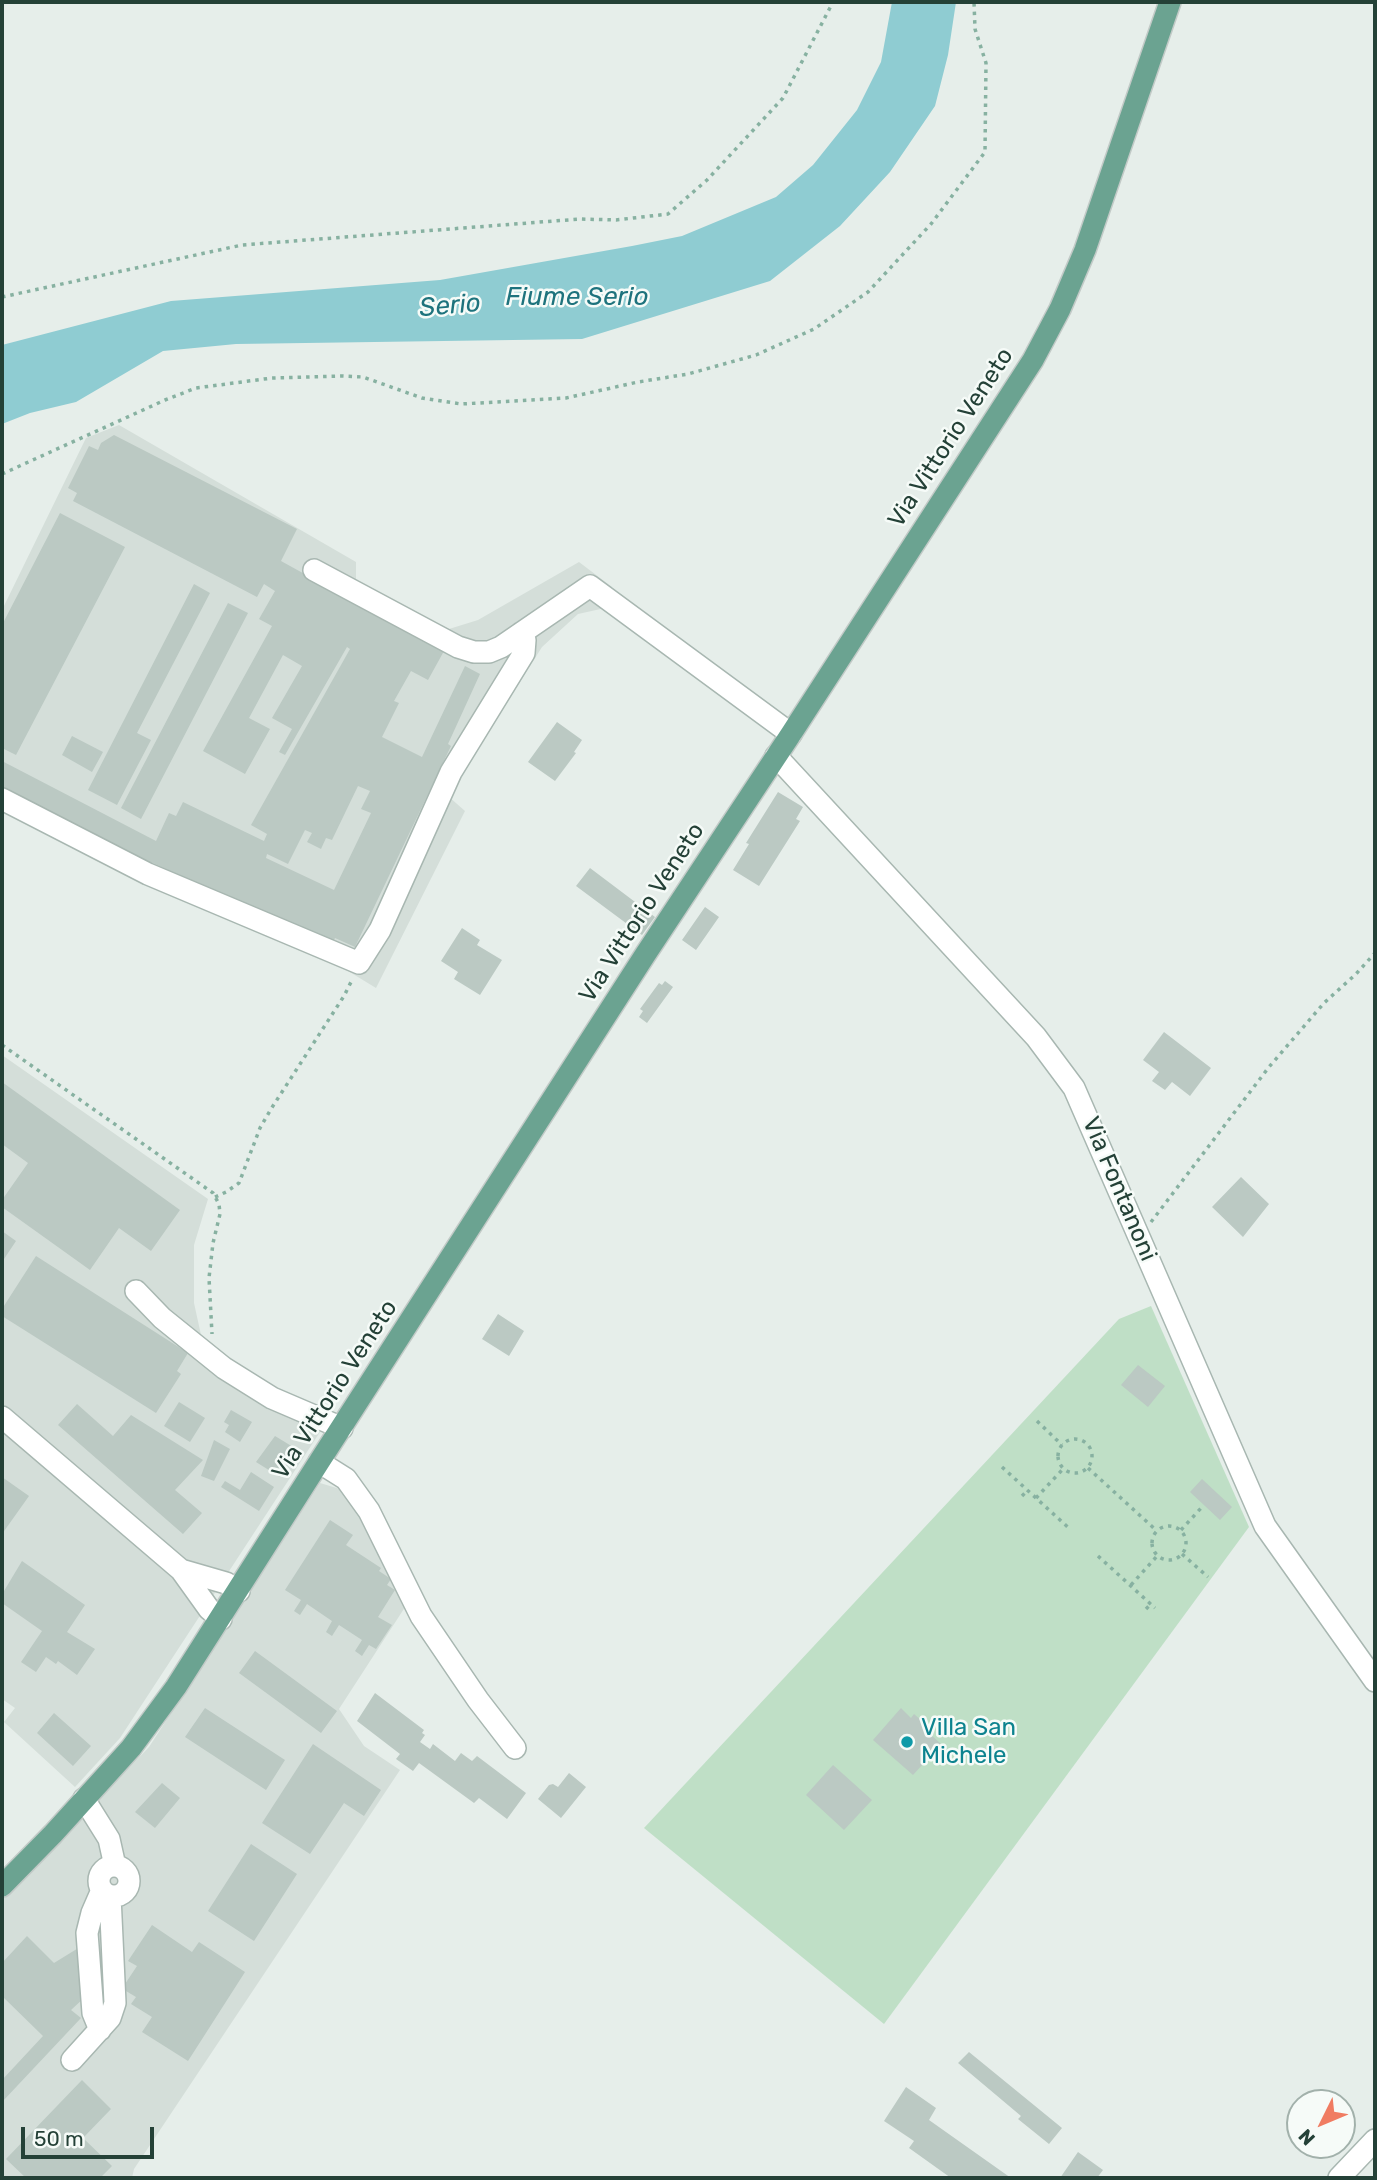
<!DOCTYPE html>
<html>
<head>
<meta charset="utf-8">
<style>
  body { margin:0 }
  #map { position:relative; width:1377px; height:2180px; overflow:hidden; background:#e6eeea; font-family:Rubik,sans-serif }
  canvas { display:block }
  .frame { position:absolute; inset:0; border:4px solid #244137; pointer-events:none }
  .north { position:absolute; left:1286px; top:2089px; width:70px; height:70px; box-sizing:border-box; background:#f6fbf8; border:2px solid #a2b1ab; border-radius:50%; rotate:227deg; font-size:19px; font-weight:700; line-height:28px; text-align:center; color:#244137 }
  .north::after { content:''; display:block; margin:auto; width:24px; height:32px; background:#f07c62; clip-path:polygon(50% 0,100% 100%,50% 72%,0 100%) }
  .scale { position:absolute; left:21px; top:2127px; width:133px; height:32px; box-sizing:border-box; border:4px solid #244137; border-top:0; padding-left:9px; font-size:21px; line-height:24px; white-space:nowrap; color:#244137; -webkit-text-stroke:5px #f6fbf8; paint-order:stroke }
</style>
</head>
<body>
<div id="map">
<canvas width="1377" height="2180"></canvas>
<div class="frame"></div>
<div class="north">N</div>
<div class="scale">50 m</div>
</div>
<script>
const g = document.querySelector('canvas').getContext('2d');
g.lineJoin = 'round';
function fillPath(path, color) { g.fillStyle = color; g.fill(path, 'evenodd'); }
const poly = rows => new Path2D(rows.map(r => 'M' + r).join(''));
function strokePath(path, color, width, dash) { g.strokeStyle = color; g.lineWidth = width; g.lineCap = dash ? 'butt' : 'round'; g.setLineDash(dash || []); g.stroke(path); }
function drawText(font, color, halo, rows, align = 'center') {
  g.font = font + ' Rubik,sans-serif'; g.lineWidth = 5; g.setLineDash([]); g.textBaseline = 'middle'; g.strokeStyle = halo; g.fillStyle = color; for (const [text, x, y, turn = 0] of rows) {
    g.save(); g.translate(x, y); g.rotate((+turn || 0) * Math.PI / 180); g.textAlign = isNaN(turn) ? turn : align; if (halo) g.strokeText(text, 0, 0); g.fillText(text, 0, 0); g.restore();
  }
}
fillPath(poly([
  [119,425,356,562,356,581,449,629,478,620,579,562,612,587,605,608,578,614,542,647,448,796,465,811,376,988,312,949,2,805,2,610,86,438],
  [2,1055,208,1199,194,1245,194,1303,208,1367,320,1432,120,1738,75,1787,4,1722,15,1708,2,1699],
  [320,1483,350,1492,409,1601,339,1709,364,1746,400,1770,134,2169,132,2178,2,2178,2,1899,149,1747]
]), '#d4ded9');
fillPath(poly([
  [1151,1306,1249,1527,884,2024,644,1828,1119,1319]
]), '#bfdfc6');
fillPath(poly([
  [892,2,956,2,948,55,935,106,890,172,840,226,770,281,582,339,236,344,163,351,76,402,30,413,2,424,2,345,171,301,440,280,632,246,682,236,776,197,813,165,857,110,881,62]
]), '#8fccd2');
fillPath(poly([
  [114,435,297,529,281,561,444,651,428,680,411,671,394,701,399,703,382,737,422,757,465,666,480,674,448,744,451,746,355,947,335,938,331,947,151,862,150,864,2,787,2,761,156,841,169,813,176,816,183,802,264,841,267,834,251,825,350,649,347,647,285,755,279,752,292,729,272,718,302,666,283,655,249,718,270,729,245,774,203,751,272,626,259,619,275,591,264,584,257,597,73,501,77,493,68,488,89,446,98,450,101,443],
  [358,786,370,791,361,809,371,813,334,890,266,858,267,854,288,864,305,830,312,833,307,842,321,849,326,838,332,840],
  [60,513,125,547,16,755,2,748,2,625],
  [194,584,210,593,137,733,151,740,117,805,88,790],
  [228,603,248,613,141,819,121,808],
  [557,722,582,740,574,752,576,753,555,781,528,762],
  [72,736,103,752,92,772,62,755],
  [778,792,803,807,796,819,800,821,759,886,733,870,749,844,746,843],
  [590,868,655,917,642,935,576,886],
  [705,907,719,917,696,950,682,940],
  [462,928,480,940,477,945,502,960,480,995,454,979,458,972,441,961],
  [665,981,673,987,647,1023,639,1017,643,1011,640,1009,659,983,662,985],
  [1164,1032,1211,1068,1190,1096,1172,1082,1165,1090,1152,1081,1159,1072,1143,1060],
  [2,1082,180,1210,151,1251,119,1228,90,1270,2,1207,2,1200,28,1163,2,1144],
  [1241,1177,1269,1204,1243,1237,1212,1207],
  [2,1231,16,1241,2,1262],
  [36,1256,188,1353,177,1371,181,1374,156,1413,2,1316,2,1309],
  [498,1314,524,1331,509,1356,482,1339],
  [1138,1365,1165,1386,1148,1407,1121,1385],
  [179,1402,205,1418,190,1442,164,1426],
  [77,1404,113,1436,131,1415,203,1460,175,1490,202,1513,183,1534,58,1425],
  [231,1410,252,1422,240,1442,225,1432,229,1425,224,1422],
  [275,1436,298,1450,280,1477,256,1462],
  [214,1440,230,1449,214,1481,201,1476],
  [251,1472,274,1487,259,1511,221,1487,225,1481,240,1490],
  [2,1477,29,1496,2,1534],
  [1202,1479,1232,1507,1220,1520,1190,1492],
  [330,1520,353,1535,346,1545,381,1568,379,1571,391,1579,387,1585,395,1590,378,1617,392,1625,376,1649,369,1645,362,1656,355,1651,362,1640,339,1625,332,1636,326,1632,332,1621,307,1604,300,1615,294,1611,301,1600,285,1590],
  [22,1561,85,1605,67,1632,95,1649,77,1675,58,1661,56,1664,46,1657,36,1672,21,1662,42,1631,2,1603,2,1589,4,1591],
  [255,1651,337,1711,321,1733,239,1673],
  [375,1693,424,1730,422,1733,425,1735,420,1742,430,1749,433,1744,455,1761,461,1753,472,1761,477,1756,526,1793,507,1819,479,1798,474,1803,419,1763,413,1771,396,1759,400,1754,357,1721],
  [205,1708,285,1760,266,1790,185,1737],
  [901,1708,911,1718,914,1714,932,1730,929,1733,941,1744,913,1775,873,1740],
  [54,1713,91,1746,73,1766,37,1733],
  [313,1744,381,1790,364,1816,344,1803,310,1854,262,1823],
  [833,1765,872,1800,844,1830,806,1795],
  [569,1773,586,1787,561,1818,538,1799,549,1785,553,1784,558,1787],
  [162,1783,180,1798,155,1828,135,1812],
  [251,1844,297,1874,254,1941,208,1911],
  [152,1925,192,1952,199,1942,245,1972,188,2061,142,2032,152,2017,131,2004,136,1997,126,1991,125,1984,137,1966,128,1961],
  [27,1936,54,1963,80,1947,85,1997,71,2010,81,2018,2,2102,2,2080,43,2036,2,1996,2,1963],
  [969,2052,1062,2128,1049,2144,1018,2119,1021,2116,958,2063],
  [82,2080,111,2109,83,2138,112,2166,100,2178,26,2178,6,2159],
  [906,2087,936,2108,929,2120,1011,2178,951,2178,909,2148,914,2141,884,2121],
  [1078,2152,1103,2170,1097,2178,1060,2178]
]), '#bbc9c3');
const minor = poly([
  [314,570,458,647,474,652,489,652,501,647,590,586,791,734],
  [776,756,1036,1037,1074,1088,1265,1526,1375,1681],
  [2,799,148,874,359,963,380,930,451,772,524,653,525,640,521,633],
  [136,1291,162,1318,224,1368,272,1398,342,1428],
  [2,1417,181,1570,209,1609,221,1619],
  [319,1462,346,1479,369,1511,421,1616,478,1700,515,1748],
  [181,1570,226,1583,239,1591],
  [84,1799,109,1839,115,1866],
  '99 1881a15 15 0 1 1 30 0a15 15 0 1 1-30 0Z',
  [100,2030,93,2013,87,1933,92,1913,102,1890],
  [72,2060,110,2018,115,2003,110,1896],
  [1339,2178,1375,2140]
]);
const major = poly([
  [2,1886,53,1834,131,1748,176,1687,319,1462,645,955,791,734,1033,360,1060,309,1085,250,1170,2]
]);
strokePath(minor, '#a8b7b1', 24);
strokePath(major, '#c2cac7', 24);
strokePath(poly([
  [2,297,242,245,580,219,616,220,668,214,707,180,783,98,833,2],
  [2,474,165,400,196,388,272,378,343,376,363,377,422,398,461,404,566,398,638,382,688,374,756,355,814,329,868,292,931,224,985,152,986,63,975,29,974,2],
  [2,1045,213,1193,219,1204,220,1214,213,1243,209,1278,212,1334],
  [215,1197,226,1192,239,1183,260,1128,271,1109,344,996,352,980],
  [1151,1222,1269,1067,1324,1003,1356,974,1375,953],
  [1037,1421,1062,1445],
  '1058 1456a17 17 0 1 1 34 0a17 17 0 1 1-34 0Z',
  [1002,1467,1071,1530],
  [1088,1468,1157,1531],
  [1022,1496,1027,1491],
  [1036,1498,1063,1469],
  '1152 1543a17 17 0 1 1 34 0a17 17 0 1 1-34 0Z',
  [1181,1530,1202,1507],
  [1182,1554,1208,1577],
  [1098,1556,1155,1608],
  [1131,1585,1158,1555],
  [1146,1609,1151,1604]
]), '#87b1a1', 3.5, [3.5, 5]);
strokePath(minor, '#fff', 21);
strokePath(major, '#6ba391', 21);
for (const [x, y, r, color] of [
  [907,1742,7,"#0f9aa8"]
]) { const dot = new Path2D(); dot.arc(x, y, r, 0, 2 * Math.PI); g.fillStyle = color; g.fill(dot); strokePath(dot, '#f6fbf8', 2.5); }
drawText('24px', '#244137', '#f6fbf8', [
  ["Via Vittorio Veneto",951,438,-57],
  ["Via Vittorio Veneto",642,913,-57],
  ["Via Fontanoni",1119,1189,67],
  ["Via Vittorio Veneto",335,1390,-57]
]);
drawText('24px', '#0d838f', '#f6fbf8', [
  ["Villa San",921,1728],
  ["Michele",921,1756]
], 'left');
drawText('italic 26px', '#1e737d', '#f6fbf8', [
  ["Fiume Serio",577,297],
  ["Serio",450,306,-5]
]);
</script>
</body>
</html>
